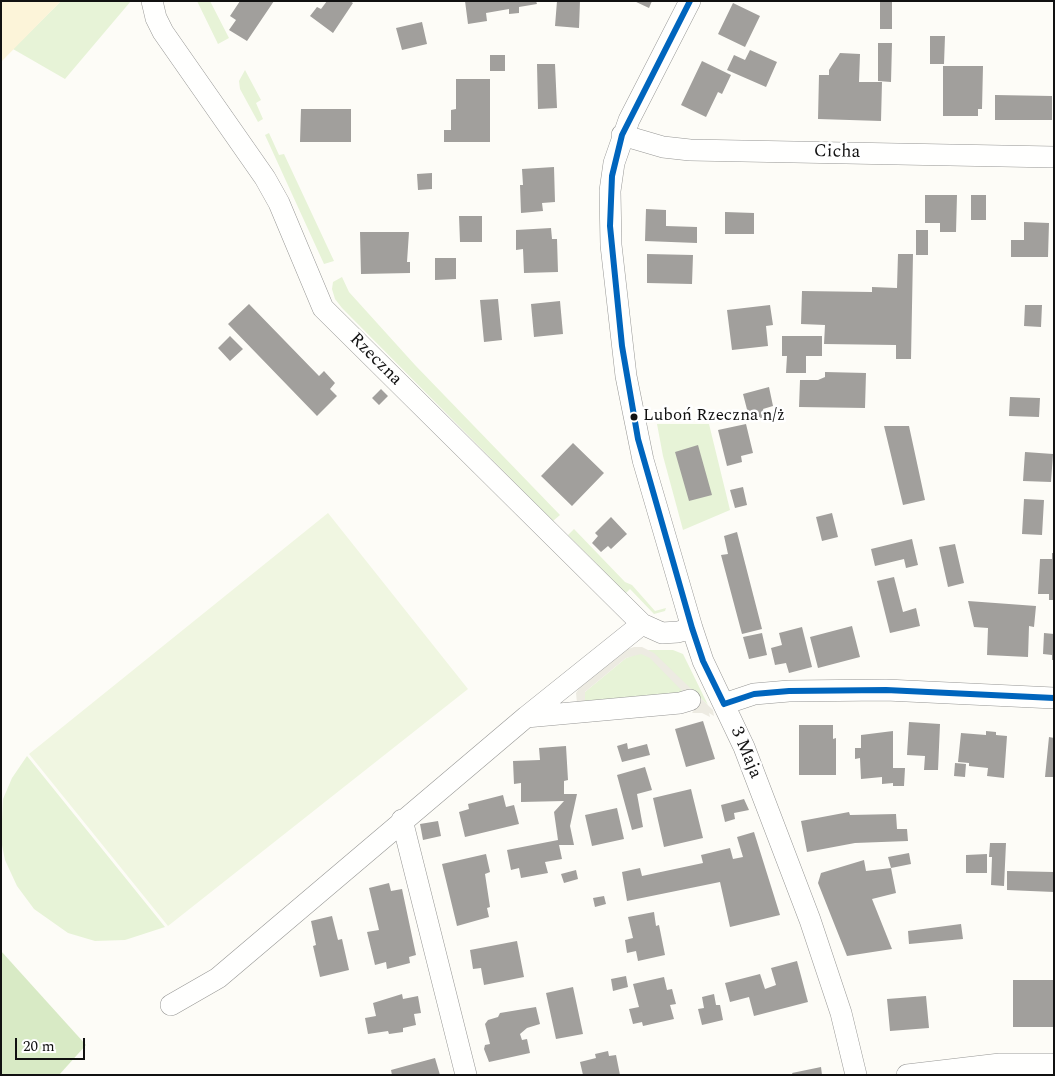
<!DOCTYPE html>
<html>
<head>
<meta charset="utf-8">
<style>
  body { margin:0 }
  #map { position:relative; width:1055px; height:1076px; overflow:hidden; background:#fdfcf7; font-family:Spectral,serif }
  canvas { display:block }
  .frame { position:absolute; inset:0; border:2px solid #111; pointer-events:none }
  .scale { position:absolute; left:15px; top:1038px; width:70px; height:22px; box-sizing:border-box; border:2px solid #111; border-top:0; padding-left:6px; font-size:15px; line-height:18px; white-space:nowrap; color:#111; -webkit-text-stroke:4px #fff; paint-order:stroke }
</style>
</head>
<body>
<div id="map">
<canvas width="1055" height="1076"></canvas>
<div class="frame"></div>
<div class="scale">20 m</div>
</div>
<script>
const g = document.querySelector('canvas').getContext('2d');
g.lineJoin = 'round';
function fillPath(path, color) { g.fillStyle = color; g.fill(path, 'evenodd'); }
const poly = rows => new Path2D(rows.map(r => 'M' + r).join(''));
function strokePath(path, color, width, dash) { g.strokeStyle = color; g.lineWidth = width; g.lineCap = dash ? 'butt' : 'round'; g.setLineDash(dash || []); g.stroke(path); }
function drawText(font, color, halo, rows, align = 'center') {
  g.font = font + ' Spectral,serif'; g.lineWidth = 5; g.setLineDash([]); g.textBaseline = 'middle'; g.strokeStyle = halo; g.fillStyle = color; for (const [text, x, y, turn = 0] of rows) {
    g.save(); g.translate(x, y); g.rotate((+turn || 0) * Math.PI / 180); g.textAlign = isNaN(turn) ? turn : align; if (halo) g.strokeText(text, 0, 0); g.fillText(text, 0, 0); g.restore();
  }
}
fillPath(poly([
  [61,1,131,1,65,79,13,49],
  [197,1,210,1,229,38,218,44],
  [245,70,261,100,256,103,263,119,258,122,240,89,239,81],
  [269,133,279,155,284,154,334,261,324,264,265,135],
  [342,277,349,292,415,365,560,515,553,521,342,308,335,299,332,289,333,282],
  [657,424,709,424,730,510,683,530,663,456],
  [574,529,625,582,632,585,655,611,666,608,665,611,654,614,630,589,626,593,568,535],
  [649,650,673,650,683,654,708,705,691,689,685,694,585,703,585,692,626,658],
  [27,756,165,927,125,940,95,941,68,933,34,909,17,886,5,860,1,840,3,799,12,778]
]), '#e7f3d7');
fillPath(poly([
  [1,951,86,1045,59,1075,1,1075]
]), '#d8eac5');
fillPath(poly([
  [1,1,61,1,1,62]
]), '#fcf4d9');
fillPath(poly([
  [328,513,468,689,168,926,29,754]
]), '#f0f6e1');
fillPath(poly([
  [634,647,642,647,654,653,713,710,714,716,709,713,710,717,702,713,692,713,695,709,685,694,650,658,641,654,626,658,585,692,585,703,577,703,576,693,579,688,628,649]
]), '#edebe2');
fillPath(poly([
  [240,1,274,1,247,41,229,30,236,20,230,16],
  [327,1,350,1,353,3,333,33,310,16,317,7,321,9],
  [465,1,536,1,537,4,519,7,519,13,509,14,509,9,486,13,487,21,468,24],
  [557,1,580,1,579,28,555,26],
  [634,1,652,1,649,8],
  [880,1,892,1,892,29,880,29],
  [733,3,760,16,745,47,718,34],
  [422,22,427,44,402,50,396,28],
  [930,36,945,36,944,64,930,64],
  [878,43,892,43,891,82,878,81],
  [750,50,777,62,766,87,727,70,734,55,745,60],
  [840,53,860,54,859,82,882,82,881,121,818,119,819,75,829,75,829,70],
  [490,55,505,55,505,71,490,71],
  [702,61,731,75,722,94,718,92,706,117,681,105],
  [537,64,555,64,557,108,538,109],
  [943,66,983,66,982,109,978,109,978,116,943,116],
  [456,79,490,79,490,142,444,142,444,130,451,130,451,110,456,109],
  [995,95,1052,96,1052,120,995,120],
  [301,109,351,109,351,142,300,142],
  [554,167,555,202,542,203,543,211,521,213,520,185,523,185,522,169],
  [432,173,432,189,418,190,417,174],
  [925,195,957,195,956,232,940,232,940,223,925,223],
  [971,195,986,195,986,220,971,220],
  [646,209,666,210,666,226,697,227,697,243,645,241],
  [725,212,754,213,754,234,725,234],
  [459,216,482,216,482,242,460,242],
  [1024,222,1049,223,1048,257,1011,257,1011,240,1024,240],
  [551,228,552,239,557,239,558,272,524,273,523,249,516,250,516,230],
  [916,230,928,230,928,255,916,255],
  [360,232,409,232,407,262,410,262,410,273,361,274],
  [647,254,693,255,692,284,647,283],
  [898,254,913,254,911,359,896,359,896,345,824,344,825,325,801,324,802,291,872,292,872,287,897,288],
  [435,258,456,258,456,279,435,280],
  [498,299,502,340,484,342,480,300],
  [560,301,563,334,534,337,531,304],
  [249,304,319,376,324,371,335,383,330,389,337,396,317,416,228,324],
  [770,305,773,325,766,326,768,346,732,350,727,310],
  [1025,305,1042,305,1041,327,1024,326],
  [230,336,243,349,230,361,218,348],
  [782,336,822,336,822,356,806,356,806,373,786,373,787,356,782,356],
  [825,372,866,373,865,408,799,407,800,380,818,380,825,377],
  [769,387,773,406,763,409,765,417,750,421,743,394],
  [381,389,388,396,379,405,372,398],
  [1010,397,1040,398,1039,417,1009,416],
  [746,424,753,453,741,456,742,462,727,466,718,430],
  [884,426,909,426,925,500,903,505],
  [573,443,604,473,572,506,541,476],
  [698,445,712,495,689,501,675,452],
  [1025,452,1053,454,1051,482,1023,481],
  [743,487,747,505,735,508,730,490],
  [1024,499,1044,500,1042,535,1022,534],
  [832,513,838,537,822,541,816,517],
  [611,517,627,534,611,549,608,546,601,552,592,543,598,536,595,533],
  [737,532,762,629,742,634,721,555,728,554,724,536],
  [912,539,918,565,906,568,904,559,875,566,871,549],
  [955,544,964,583,948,587,939,547],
  [1052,553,1054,553,1054,600,1049,600,1049,594,1038,594,1040,559,1052,559],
  [894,577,903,612,916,608,920,626,890,633,877,581],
  [968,601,1036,606,1034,627,1029,626,1028,657,987,655,988,628,974,627],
  [852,626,860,657,818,668,810,637],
  [802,627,812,667,789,673,786,663,775,665,771,648,782,645,779,633],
  [762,633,767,655,749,659,743,637],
  [1044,633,1054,634,1054,660,1052,660,1052,655,1043,654],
  [703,721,715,759,686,767,675,729],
  [909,722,940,724,938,770,924,770,925,756,907,755],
  [799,725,833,725,833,739,836,738,836,775,799,775],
  [893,731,893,768,905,768,904,786,893,786,893,783,882,784,882,777,861,779,860,758,855,759,855,748,861,748,861,735],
  [986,731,996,732,996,735,1007,736,1004,778,987,776,988,768,969,766,969,763,958,762,961,733,986,735],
  [1049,737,1054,738,1054,777,1045,777],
  [627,743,628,749,647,744,650,755,622,762,617,746],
  [566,746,568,780,564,781,564,794,577,794,570,826,574,845,559,845,562,859,545,862,548,873,521,878,519,868,511,870,507,850,558,840,554,812,564,801,521,802,521,783,514,784,513,761,540,760,539,748],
  [955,763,966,764,965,777,954,776],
  [645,767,652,790,637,794,643,827,632,830,617,775],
  [691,789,703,838,664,847,653,798],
  [503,795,506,807,514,805,519,824,465,837,459,812,469,809,468,804],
  [744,799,749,810,734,813,735,819,725,822,721,805],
  [617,808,624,839,592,846,585,815],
  [849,812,850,815,896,814,897,829,907,829,908,841,855,843,807,852,801,821],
  [438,821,441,836,423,840,420,824],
  [754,832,780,915,730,927,720,882,627,901,622,872,640,868,642,876,703,863,701,855,730,848,733,859,743,857,737,837],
  [990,843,1006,843,1004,886,991,885,992,857,989,857],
  [909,853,911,864,891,868,888,857],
  [486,854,490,872,485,874,490,907,487,908,489,917,457,926,442,864],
  [987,854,987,873,966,873,966,855],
  [864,860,866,871,891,868,896,893,872,899,892,949,847,956,818,883,821,873],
  [576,870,578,879,564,883,561,874],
  [1007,871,1054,872,1054,892,1007,890],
  [389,883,391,891,402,889,416,955,409,957,410,963,387,969,386,962,375,965,367,932,379,930,369,888],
  [604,896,606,904,595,907,593,898],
  [654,912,656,926,659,925,665,955,638,961,636,951,627,953,625,940,633,938,628,917],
  [332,916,338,940,342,939,349,970,320,977,313,946,316,945,311,921],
  [961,924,963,939,909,944,908,931],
  [517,941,524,977,484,985,481,968,473,969,470,950],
  [797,961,808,1002,754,1016,749,997,730,1002,725,983,760,974,765,989,776,985,771,968],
  [626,976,628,987,613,991,611,979],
  [664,977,667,990,672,989,676,1004,670,1005,674,1019,643,1026,642,1022,633,1024,629,1009,639,1007,633,984],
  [1013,980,1054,980,1054,1027,1013,1027],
  [573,987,583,1034,556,1039,546,993],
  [402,994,403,999,418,996,421,1013,414,1014,416,1025,403,1028,403,1032,389,1034,388,1031,368,1034,365,1018,376,1016,373,1003],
  [714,994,716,1005,720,1005,723,1020,702,1025,698,1009,704,1008,702,997],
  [926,996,929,1028,890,1031,887,999],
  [536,1007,540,1024,527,1028,520,1034,522,1040,527,1039,530,1053,489,1062,484,1049,485,1045,490,1044,485,1024,488,1020,498,1017,500,1013],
  [608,1051,609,1056,616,1055,620,1075,583,1075,580,1062,596,1058,595,1054],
  [435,1058,440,1075,392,1075,391,1070],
  [821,1067,822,1075,793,1075,792,1073]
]), '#a19f9c');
const street = poly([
  [152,1,156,18,163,32,265,178,279,203,323,308,642,624,662,633,678,632,692,628],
  [690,1,629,120,614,163,610,191,611,245,626,376,643,460,692,628,703,661,744,747,810,920,841,1013,856,1075],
  [622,135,663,147,690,150,1054,157],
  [724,704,754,694,789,691,886,690,1054,698],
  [526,717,680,703,690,700],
  [402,820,466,1075],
  [171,1005,218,978,526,717,642,624],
  [907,1075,1000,1064,1054,1064]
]);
strokePath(street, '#979795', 22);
strokePath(street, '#fffffe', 21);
strokePath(poly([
  [690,1,622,135,612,176,610,226,622,346,638,439,692,628,703,661,724,704],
  [724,704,754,694,789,691,886,690,1054,698]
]), '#0065bd', 6);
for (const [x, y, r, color] of [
  [634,417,4.5,"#111"]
]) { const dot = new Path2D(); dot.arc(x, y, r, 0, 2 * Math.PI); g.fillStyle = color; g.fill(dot); strokePath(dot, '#fff', 2); }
drawText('17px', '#111', '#fff', [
  ["Luboń Rzeczna n/ż",643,417]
], 'left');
drawText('18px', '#111', '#fff', [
  ["Cicha",837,153,1],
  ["Rzeczna",375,360,45],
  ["3 Maja",745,753,67]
]);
</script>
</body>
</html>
